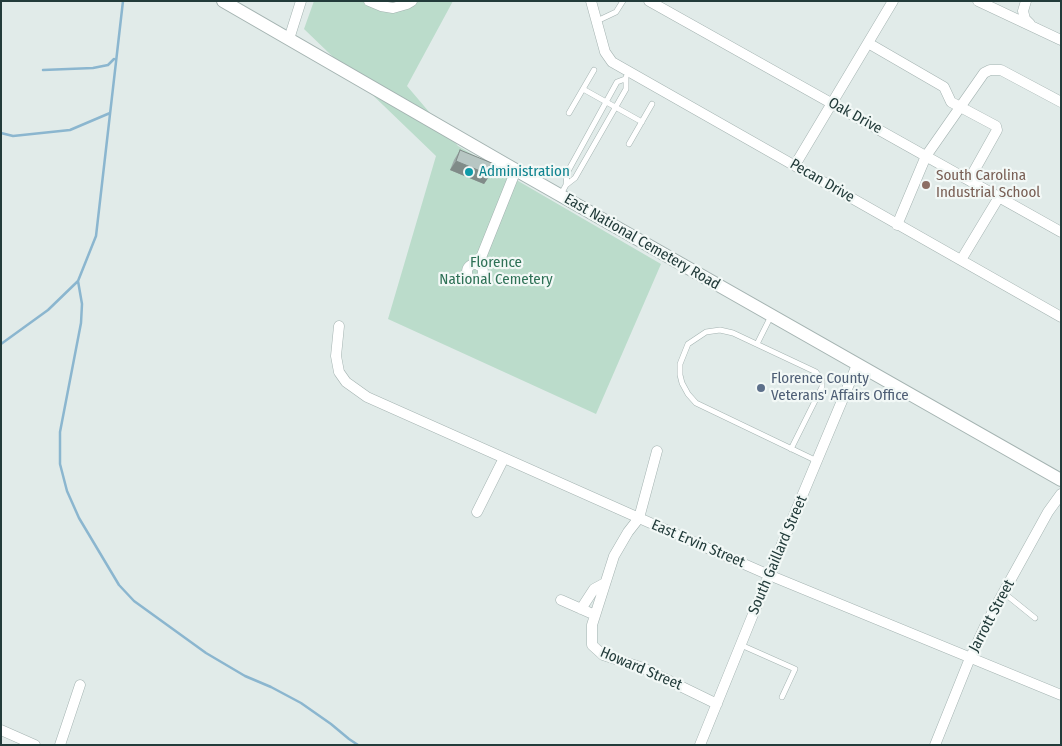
<!DOCTYPE html>
<html>
<head>
<meta charset="utf-8">
<style>
  body { margin:0 }
  #map { position:relative; width:1062px; height:746px; overflow:hidden; background:#e1ebe9; font-family:"Fira Sans Condensed",sans-serif }
  canvas { display:block }
  .frame { position:absolute; inset:0; border:2px solid #223b3a; pointer-events:none }
</style>
</head>
<body>
<div id="map">
<canvas width="1062" height="746"></canvas>
<div class="frame"></div>
</div>
<script>
const g = document.querySelector('canvas').getContext('2d');
g.lineJoin = 'round';
function fillPath(path, color) { g.fillStyle = color; g.fill(path, 'evenodd'); }
const poly = rows => new Path2D(rows.map(r => 'M' + r).join(''));
function strokePath(path, color, width, dash) { g.strokeStyle = color; g.lineWidth = width; g.lineCap = dash ? 'butt' : 'round'; g.setLineDash(dash || []); g.stroke(path); }
function drawText(font, color, halo, rows, align = 'center') {
  g.font = font + ' "Fira Sans Condensed",sans-serif'; g.lineWidth = 4.5; g.setLineDash([]); g.textBaseline = 'middle'; g.strokeStyle = halo; g.fillStyle = color; for (const [text, x, y, turn = 0] of rows) {
    g.save(); g.translate(x, y); g.rotate((+turn || 0) * Math.PI / 180); g.textAlign = isNaN(turn) ? turn : align; if (halo) g.strokeText(text, 0, 0); g.fillText(text, 0, 0); g.restore();
  }
}
fillPath(poly([
  [314,1,453,1,407,86,458,146,661,264,596,414,388,319,436,156,304,29]
]), '#bbdccb');
strokePath(poly([
  [43,70,93,68,108,65,114,59],
  [1,133,13,136,70,130,110,113],
  [78,281,82,304,81,323,60,432,60,464,67,491,79,518,119,585,134,601,206,653,245,676,271,687,301,703,331,724,349,739,358,745],
  [1,344,48,310,78,281,96,236,123,1]
]), '#8bb6cf', 2.5);
const service = poly([
  [597,21,616,12,623,1],
  [583,89,642,122],
  [569,113,594,70],
  [629,144,652,104],
  [566,185,575,178,626,89,626,77],
  [560,196,566,185,567,173,617,82,625,79],
  [757,344,771,316],
  [791,449,822,387,822,380,816,372,733,333,720,330,706,332,688,344,680,364,680,375,682,383,688,394,696,403,817,461],
  [1004,593,1035,618],
  [741,645,795,669,782,697]
]);
const minor = poly([
  [369,1,381,6,393,8,407,4,412,1],
  [591,1,605,52,612,62,1061,317],
  [649,1,1061,232],
  [978,1,1061,40],
  [1026,1,1023,11,1025,19,1030,24],
  [289,39,301,1],
  [868,43,944,87,951,102,996,126,997,130,969,180],
  [795,165,893,1],
  [897,225,926,156,984,73,990,70,1001,70,1061,102],
  [961,260,999,197],
  '467 272a8 8 0 1 1 16 0a8 8 0 1 1-16 0Z',
  [478,265,516,170],
  [339,326,336,356,339,372,346,382,367,397,639,518,769,575,1061,695],
  [657,451,639,518,628,532,614,556,592,625,592,645,603,655,643,668,717,704],
  [477,512,504,458],
  [561,600,595,615],
  [581,609,594,589,605,583],
  [1,730,35,745],
  [60,745,80,685],
  [700,745,769,575,857,365],
  [935,745,968,663,985,626,1048,512,1061,494]
]);
const tertiary = poly([
  [223,1,507,165,1061,480]
]);
strokePath(service, '#a4b3b1', 6);
strokePath(minor, '#a4b3b1', 11);
strokePath(tertiary, '#a4b3b1', 14);
strokePath(service, '#fff', 5);
strokePath(minor, '#fff', 10);
strokePath(tertiary, '#fff', 12);
fillPath(poly([
  [460,150,490,175,484,184,450,170,454,160]
]), '#9daaa8');
fillPath(poly([
  [456,161,490,175,484,184,450,170]
]), '#808b88');
const building = poly([
  [460,150,494,164,490,175,456,161,460,150]
]);
fillPath(building, '#b7c6c3');
strokePath(building, '#808b88', 1);
for (const [x, y, r, color] of [
  [469,172,5,"#0f9aa8"],
  [926,185,5,"#8d6e63"],
  [761,388,5,"#5c6f8a"]
]) { const dot = new Path2D(); dot.arc(x, y, r, 0, 2 * Math.PI); g.fillStyle = color; g.fill(dot); strokePath(dot, '#f2f8f6', 2); }
drawText('15px', '#223b3a', '#f2f8f6', [
  ["Oak Drive",855,116,29],
  ["Pecan Drive",822,181,30],
  ["East National Cemetery Road",642,242,30],
  ["East Ervin Street",698,544,23],
  ["South Gaillard Street",778,555,-67],
  ["Jarrott Street",992,616,-62],
  ["Howard Street",641,669,23]
]);
drawText('15px', '#0d838f', '#f2f8f6', [
  ["Administration",479,172]
], 'left');
drawText('15px', '#785e54', '#f2f8f6', [
  ["South Carolina",936,176],
  ["Industrial School",936,193]
], 'left');
drawText('15px', '#2e7156', '#f2f8f6', [
  ["Florence",496,263],
  ["National Cemetery",496,280]
]);
drawText('15px', '#4e5e75', '#f2f8f6', [
  ["Florence County",771,379],
  ["Veterans' Affairs Office",771,396]
], 'left');
</script>
</body>
</html>
